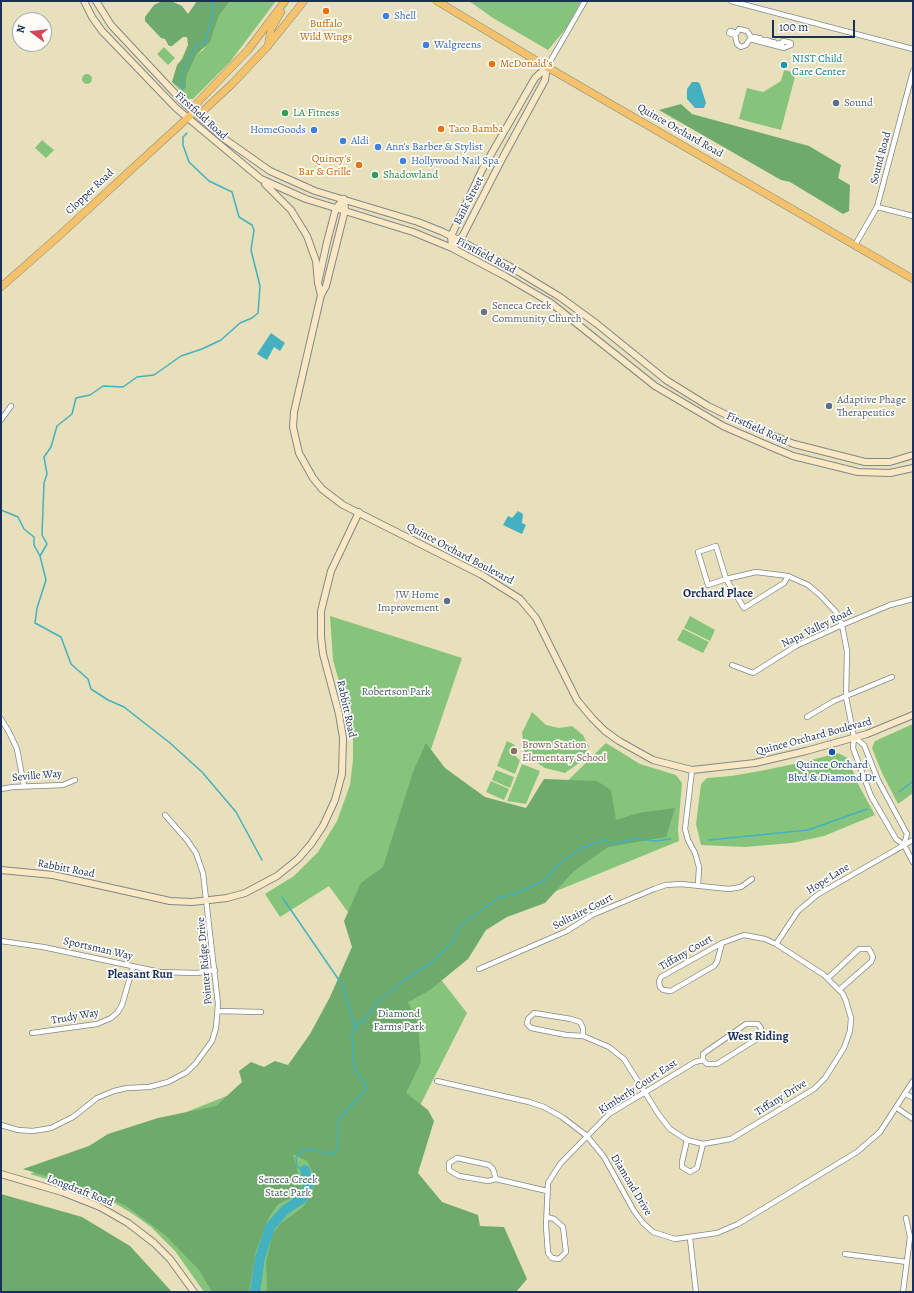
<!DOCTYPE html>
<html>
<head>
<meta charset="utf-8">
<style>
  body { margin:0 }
  #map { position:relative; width:914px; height:1293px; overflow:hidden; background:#e7e0bb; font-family:Alegreya,serif }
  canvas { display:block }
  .frame { position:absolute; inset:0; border:2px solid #1b2f5e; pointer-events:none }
  .north { position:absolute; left:12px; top:12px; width:40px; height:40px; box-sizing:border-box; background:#fdfcf7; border:1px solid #a3aaba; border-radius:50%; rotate:285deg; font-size:11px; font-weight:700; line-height:16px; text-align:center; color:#1b2f5e }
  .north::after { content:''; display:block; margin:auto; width:14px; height:18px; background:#d1495b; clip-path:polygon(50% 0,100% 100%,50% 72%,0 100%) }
  .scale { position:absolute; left:772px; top:20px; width:83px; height:18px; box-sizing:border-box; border:2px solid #1b2f5e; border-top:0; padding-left:5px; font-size:12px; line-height:14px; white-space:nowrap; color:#1b2f5e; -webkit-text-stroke:3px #fdfcf7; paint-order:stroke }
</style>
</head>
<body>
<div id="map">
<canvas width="914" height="1293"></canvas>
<div class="frame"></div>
<div class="north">N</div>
<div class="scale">100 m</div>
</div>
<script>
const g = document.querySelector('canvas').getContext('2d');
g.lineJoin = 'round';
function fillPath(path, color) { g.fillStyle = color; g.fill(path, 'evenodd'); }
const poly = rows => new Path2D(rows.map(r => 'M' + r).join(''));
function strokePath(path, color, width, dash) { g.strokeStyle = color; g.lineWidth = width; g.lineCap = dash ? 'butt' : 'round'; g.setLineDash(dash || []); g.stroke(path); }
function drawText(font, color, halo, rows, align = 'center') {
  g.font = font + ' Alegreya,serif'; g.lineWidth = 3.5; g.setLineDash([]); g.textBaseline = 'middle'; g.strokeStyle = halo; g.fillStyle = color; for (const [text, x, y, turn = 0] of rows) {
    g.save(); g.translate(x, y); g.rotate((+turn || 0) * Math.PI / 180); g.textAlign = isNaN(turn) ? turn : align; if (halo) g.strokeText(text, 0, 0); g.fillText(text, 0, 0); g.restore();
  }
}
fillPath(poly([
  [230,1,276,1,230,62,193,99,188,99,172,82,184,91,186,87,187,75,197,54,203,50,212,36,219,16],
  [469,1,581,1,569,25,548,50,493,18],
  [164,47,175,58,168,65,157,54],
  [784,70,796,73,781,130,739,119,747,88,763,92,781,81],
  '82 79a5 5 0 1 1 10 0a5 5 0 1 1-10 0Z',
  [42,140,54,150,46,158,35,148],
  [330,616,462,658,390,870,441,905,606,743,640,764,676,775,682,783,678,829,679,841,495,916,439,977,467,1013,405,1135,389,1143,498,1292,204,1292,175,1251,151,1227,133,1214,113,1202,85,1190,30,1174,325,1057,366,937,329,886,280,917,265,894,294,876,318,852,337,821,350,785,353,760,353,737,349,717,333,660],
  [690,616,715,630,710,641,684,628],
  [683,629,709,642,703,653,677,640],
  [532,712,546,725,559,728,572,726,583,735,589,747,579,763,565,773,545,768,525,755,522,733],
  [913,724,913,793,898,804,882,773,872,748,875,741],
  [507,741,515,745,513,752,517,758,520,760,515,774,497,766],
  [838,753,848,758,858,784,875,815,824,836,792,843,745,847,701,845,696,824,701,784,707,778,731,776,760,771,804,762],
  [522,764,540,771,526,804,507,801],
  [496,770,514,777,510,788,492,780],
  [491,781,509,789,504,800,486,792]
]), '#87c47b');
fillPath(poly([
  [162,1,171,1,182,6,188,14,197,1,230,1,219,16,210,42,197,54,187,75,186,87,184,91,172,82,177,65,182,59,188,45,187,37,183,37,172,46,169,46,165,39,161,38,145,21,145,17,154,5],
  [681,104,692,114,809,146,841,165,838,178,850,185,849,211,843,214,790,182,781,180,659,110],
  [426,743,445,768,485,797,526,808,544,779,597,781,611,790,616,820,638,813,675,808,666,837,608,847,574,871,545,903,507,917,486,930,468,959,430,990,408,1002,418,1024,421,1062,406,1093,428,1110,434,1121,418,1173,442,1202,478,1215,480,1226,504,1227,527,1279,516,1292,265,1292,267,1289,266,1262,273,1233,281,1223,303,1207,312,1194,316,1179,307,1161,293,1154,302,1188,293,1197,278,1204,268,1219,256,1251,249,1292,212,1292,199,1270,165,1235,126,1206,90,1189,23,1169,89,1146,108,1134,158,1118,216,1106,242,1082,239,1071,251,1062,264,1067,275,1061,288,1065,310,1034,330,997,352,947,344,921,361,883,383,867,413,772],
  [1,1194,82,1217,130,1246,172,1292,1,1292]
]), '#6daa6b');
fillPath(poly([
  [692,82,698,82,700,84,706,103,704,108,695,108,687,99,687,89],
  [271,333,285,343,280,351,274,347,267,360,257,354],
  [518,511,523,514,522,523,526,525,522,534,503,525,508,516,512,518]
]), '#44b1c1');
strokePath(poly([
  [181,88,181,75,196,45,205,43,213,12,212,1],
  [187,133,183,137,183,145,189,162,209,181,232,192,239,217,252,225,254,230,251,250,260,286,258,313,252,318,240,323,221,340,202,349,181,356,154,375,137,377,123,387,103,386,90,395,76,398,72,414,57,426,51,447,44,457,47,474,44,483,42,535,47,544,40,556,46,580,37,608,35,623,61,637,71,664,88,679,91,689,108,700,124,707,170,743,202,772,236,812,262,860],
  [1,510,18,517,24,529,34,537,34,545,40,556],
  [899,792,913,781],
  [709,840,808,830,867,809],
  [282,897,343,986,355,1028],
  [305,1170,297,1167,296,1158,304,1149,335,1154,338,1144,338,1120,367,1088,354,1067,352,1034,360,1021,364,1021,379,1000,391,992,404,980,431,963,453,941,459,926,498,898,519,892,545,880,560,863,581,848,601,841,620,842,636,839,656,841,671,839]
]), '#44b1c1', 1.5);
strokePath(poly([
  [255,1292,260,1258,270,1227,285,1210,303,1198,309,1184,305,1170]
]), '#44b1c1', 10);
const street = poly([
  [731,1,913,49],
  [739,29,747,31,751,37,756,37,758,39,760,38,761,40,767,40,768,42,770,41,772,43,774,42,775,44,781,43,782,45,783,41,791,43,791,45,784,48,750,39,746,45,741,47,737,44,735,35,729,33,730,31,737,33,739,29],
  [547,67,585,1],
  [877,207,913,216],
  [855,245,877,207,913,71],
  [1,420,11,406],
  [716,546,726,579,708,585,698,552,716,546],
  [788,576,784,583,744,608,726,579,756,572,788,576,808,585,820,595,836,612,842,625,847,651,846,697,854,737,853,748,871,796,896,839,904,845,913,862],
  [732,665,753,673,796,646,842,625,890,605,913,599],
  [807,717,834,701,892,677],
  [1,719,9,732,17,749,24,786],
  [854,737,864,745,878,780,907,834,904,845],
  [692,770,685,829,688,840,695,853,699,867,698,885],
  [1,789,13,787,63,785,75,780],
  [1,941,43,947,160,972,197,973,215,970],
  [776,944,798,911,817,895,913,840],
  [479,969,567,931,592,915,654,889,666,885,681,884,729,889,741,887,752,879],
  [828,978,859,949,869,949,873,957,871,962,839,990],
  [218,1011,261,1012],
  [32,1033,97,1024,111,1018,117,1013,122,1005,133,967],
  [583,1036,583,1028,580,1022,571,1019,534,1013,528,1019,527,1024,531,1028,566,1035,583,1036,609,1047,624,1059,659,1115,670,1129,687,1140,703,1144,731,1139,814,1089,825,1078,844,1048,850,1031,851,1018,846,1001,843,994,824,975,776,944,765,939,744,935,722,943,661,977,659,981,660,987,663,990,671,991,714,966,717,962,722,943],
  [437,1081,529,1102,544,1107,562,1117,587,1136,604,1157,634,1211,643,1223,653,1232,675,1239,717,1233,738,1224,857,1152,880,1132,913,1081],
  [906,1094,913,1098],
  [897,1108,913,1119],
  [1,1125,18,1130,33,1131,51,1128,73,1117,97,1098,114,1091,127,1088,149,1087,168,1082,187,1072,196,1063,212,1041,216,1028,218,1004,203,873,196,853,187,840,165,815],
  [687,1140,682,1162,682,1167,690,1172,697,1168,703,1144],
  [496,1179,493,1169,489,1165,457,1158,449,1163,449,1170,459,1176,488,1181,496,1179,547,1191],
  [547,1217,554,1219,563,1227,566,1252,559,1259,552,1258,548,1253,546,1226,548,1183,560,1164,609,1114,695,1062,703,1060,707,1064,717,1064,760,1037,761,1028,758,1024,746,1024,707,1051,703,1054,703,1060],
  [690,1238,696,1292],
  [845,1254,907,1262],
  [903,1292,910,1237,906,1218]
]);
const secondary = poly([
  [84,1,92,17,102,31,176,108,261,179,306,199,413,232,452,248,505,276,551,303,655,386,723,426,769,446,793,456,858,472,890,473,913,468],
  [96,1,111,25,185,104,226,140,270,171,315,191,418,222,443,232,509,266,560,297,597,324,666,380,708,406,756,429,794,444,865,462,890,462,913,455],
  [265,184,291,210,307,236,316,261,318,283],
  [344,199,345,210,326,286,321,295,294,412,293,427,299,453,313,478,322,489,343,505,482,575,520,599,536,618,577,700,592,718,605,731,619,741,653,760,692,770,755,763,806,751,867,734,913,715],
  [452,248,451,236,482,170,535,78,547,67],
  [452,248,460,241,503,157,545,80,547,67],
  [321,295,318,283,327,242,336,208,344,199],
  [1,870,53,875,170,901,192,902,227,898,245,893,277,876,298,859,311,844,323,826,335,800,342,774,343,738,339,714,323,654,321,637,321,611,331,571,359,512],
  [1,1174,62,1192,100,1207,128,1223,154,1243,170,1259,194,1292]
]);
const primary = poly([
  [437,1,547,67,913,279],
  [268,46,271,29,281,12],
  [194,112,203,111,232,84,267,47,304,1],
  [1,287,60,235,194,112,197,103,248,50,285,1]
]);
strokePath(street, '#81888c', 6);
strokePath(secondary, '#81888c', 8);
strokePath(primary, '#81888c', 8);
strokePath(street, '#fff', 4.5);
strokePath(secondary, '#fae7c3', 6);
strokePath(primary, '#f3c26a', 7);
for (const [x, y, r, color] of [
  [326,11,4,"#e8710a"],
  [386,16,4,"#3f7fe0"],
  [426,45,4,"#3f7fe0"],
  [492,64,4,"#e8710a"],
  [784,65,4,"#0f9aa8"],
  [836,103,4,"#5c6f8a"],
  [285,113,4,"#2e9e5b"],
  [441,129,4,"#e8710a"],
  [314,130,4,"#3f7fe0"],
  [343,141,4,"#3f7fe0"],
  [378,147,4,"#3f7fe0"],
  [403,161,4,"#3f7fe0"],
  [359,165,4,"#e8710a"],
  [375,175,4,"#2e9e5b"],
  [484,312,4,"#6b7280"],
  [829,406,4,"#5c6f8a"],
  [447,601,4,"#5c6f8a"],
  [514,751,4,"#8d6e63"],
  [832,752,4,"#1a4fb4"]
]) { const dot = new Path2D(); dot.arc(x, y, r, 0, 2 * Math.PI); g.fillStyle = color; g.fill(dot); strokePath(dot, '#fdfcf7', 1.5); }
drawText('11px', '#366cbe', '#fdfcf7', [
  ["Shell",394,16],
  ["Walgreens",434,45],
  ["HomeGoods",306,130,"right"],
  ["Aldi",351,141],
  ["Ann's Barber & Stylist",386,147],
  ["Hollywood Nail Spa",411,161]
], 'left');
drawText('11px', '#c56008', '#fdfcf7', [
  ["Buffalo",326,24,"center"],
  ["Wild Wings",326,37,"center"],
  ["McDonald's",500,64],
  ["Taco Bamba",449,129],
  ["Quincy's",351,159,"right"],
  ["Bar & Grille",351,172,"right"]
], 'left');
drawText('11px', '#0d838f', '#fdfcf7', [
  ["NIST Child",792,59],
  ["Care Center",792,72]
], 'left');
drawText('11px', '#4e5e75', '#fdfcf7', [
  ["Sound",844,103],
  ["Adaptive Phage",837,400],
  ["Therapeutics",837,413],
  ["JW Home",439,595,"right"],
  ["Improvement",439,608,"right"]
], 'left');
drawText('11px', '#27864d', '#fdfcf7', [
  ["LA Fitness",293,113],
  ["Shadowland",383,175]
], 'left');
drawText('11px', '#1b2f5e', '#fdfcf7', [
  ["Firstfield Road",201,116,42],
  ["Quince Orchard Road",680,131,30],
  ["Sound Road",881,158,-75],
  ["Clopper Road",90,192,-43],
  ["Bank Street",469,201,-63],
  ["Firstfield Road",486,256,28],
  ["Firstfield Road",757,429,24],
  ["Quince Orchard Boulevard",460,554,28],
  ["Napa Valley Road",817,628,-26],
  ["Rabbitt Road",346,709,78],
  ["Quince Orchard Boulevard",814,737,-15],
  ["Seville Way",37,776,-5],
  ["Rabbitt Road",66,869,11],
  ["Hope Lane",828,879,-32],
  ["Solitaire Court",583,912,-27],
  ["Sportsman Way",98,949,13],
  ["Tiffany Court",686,953,-30],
  ["Pointer Ridge Drive",205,961,-95],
  ["Trudy Way",75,1017,-10],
  ["Kimberly Court East",638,1087,-33],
  ["Tiffany Drive",781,1098,-32],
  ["Diamond Drive",631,1185,59],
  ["Longdraft Road",80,1191,21]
]);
drawText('11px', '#5b616d', '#fdfcf7', [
  ["Seneca Creek",492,306],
  ["Community Church",492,319]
], 'left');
drawText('11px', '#3b5c67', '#fdfcf7', [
  ["Robertson Park",396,692],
  ["Diamond",399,1014],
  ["Farms Park",399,1027],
  ["Seneca Creek",288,1180],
  ["State Park",288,1193]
]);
drawText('11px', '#785e54', '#fdfcf7', [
  ["Brown Station",522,745],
  ["Elementary School",522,758]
], 'left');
drawText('11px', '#164399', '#fdfcf7', [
  ["Quince Orchard",832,765],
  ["Blvd & Diamond Dr",832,778]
]);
drawText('bold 12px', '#1b2f5e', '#fdfcf7', [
  ["Orchard Place",718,594],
  ["Pleasant Run",140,975],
  ["West Riding",758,1037]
]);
</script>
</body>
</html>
